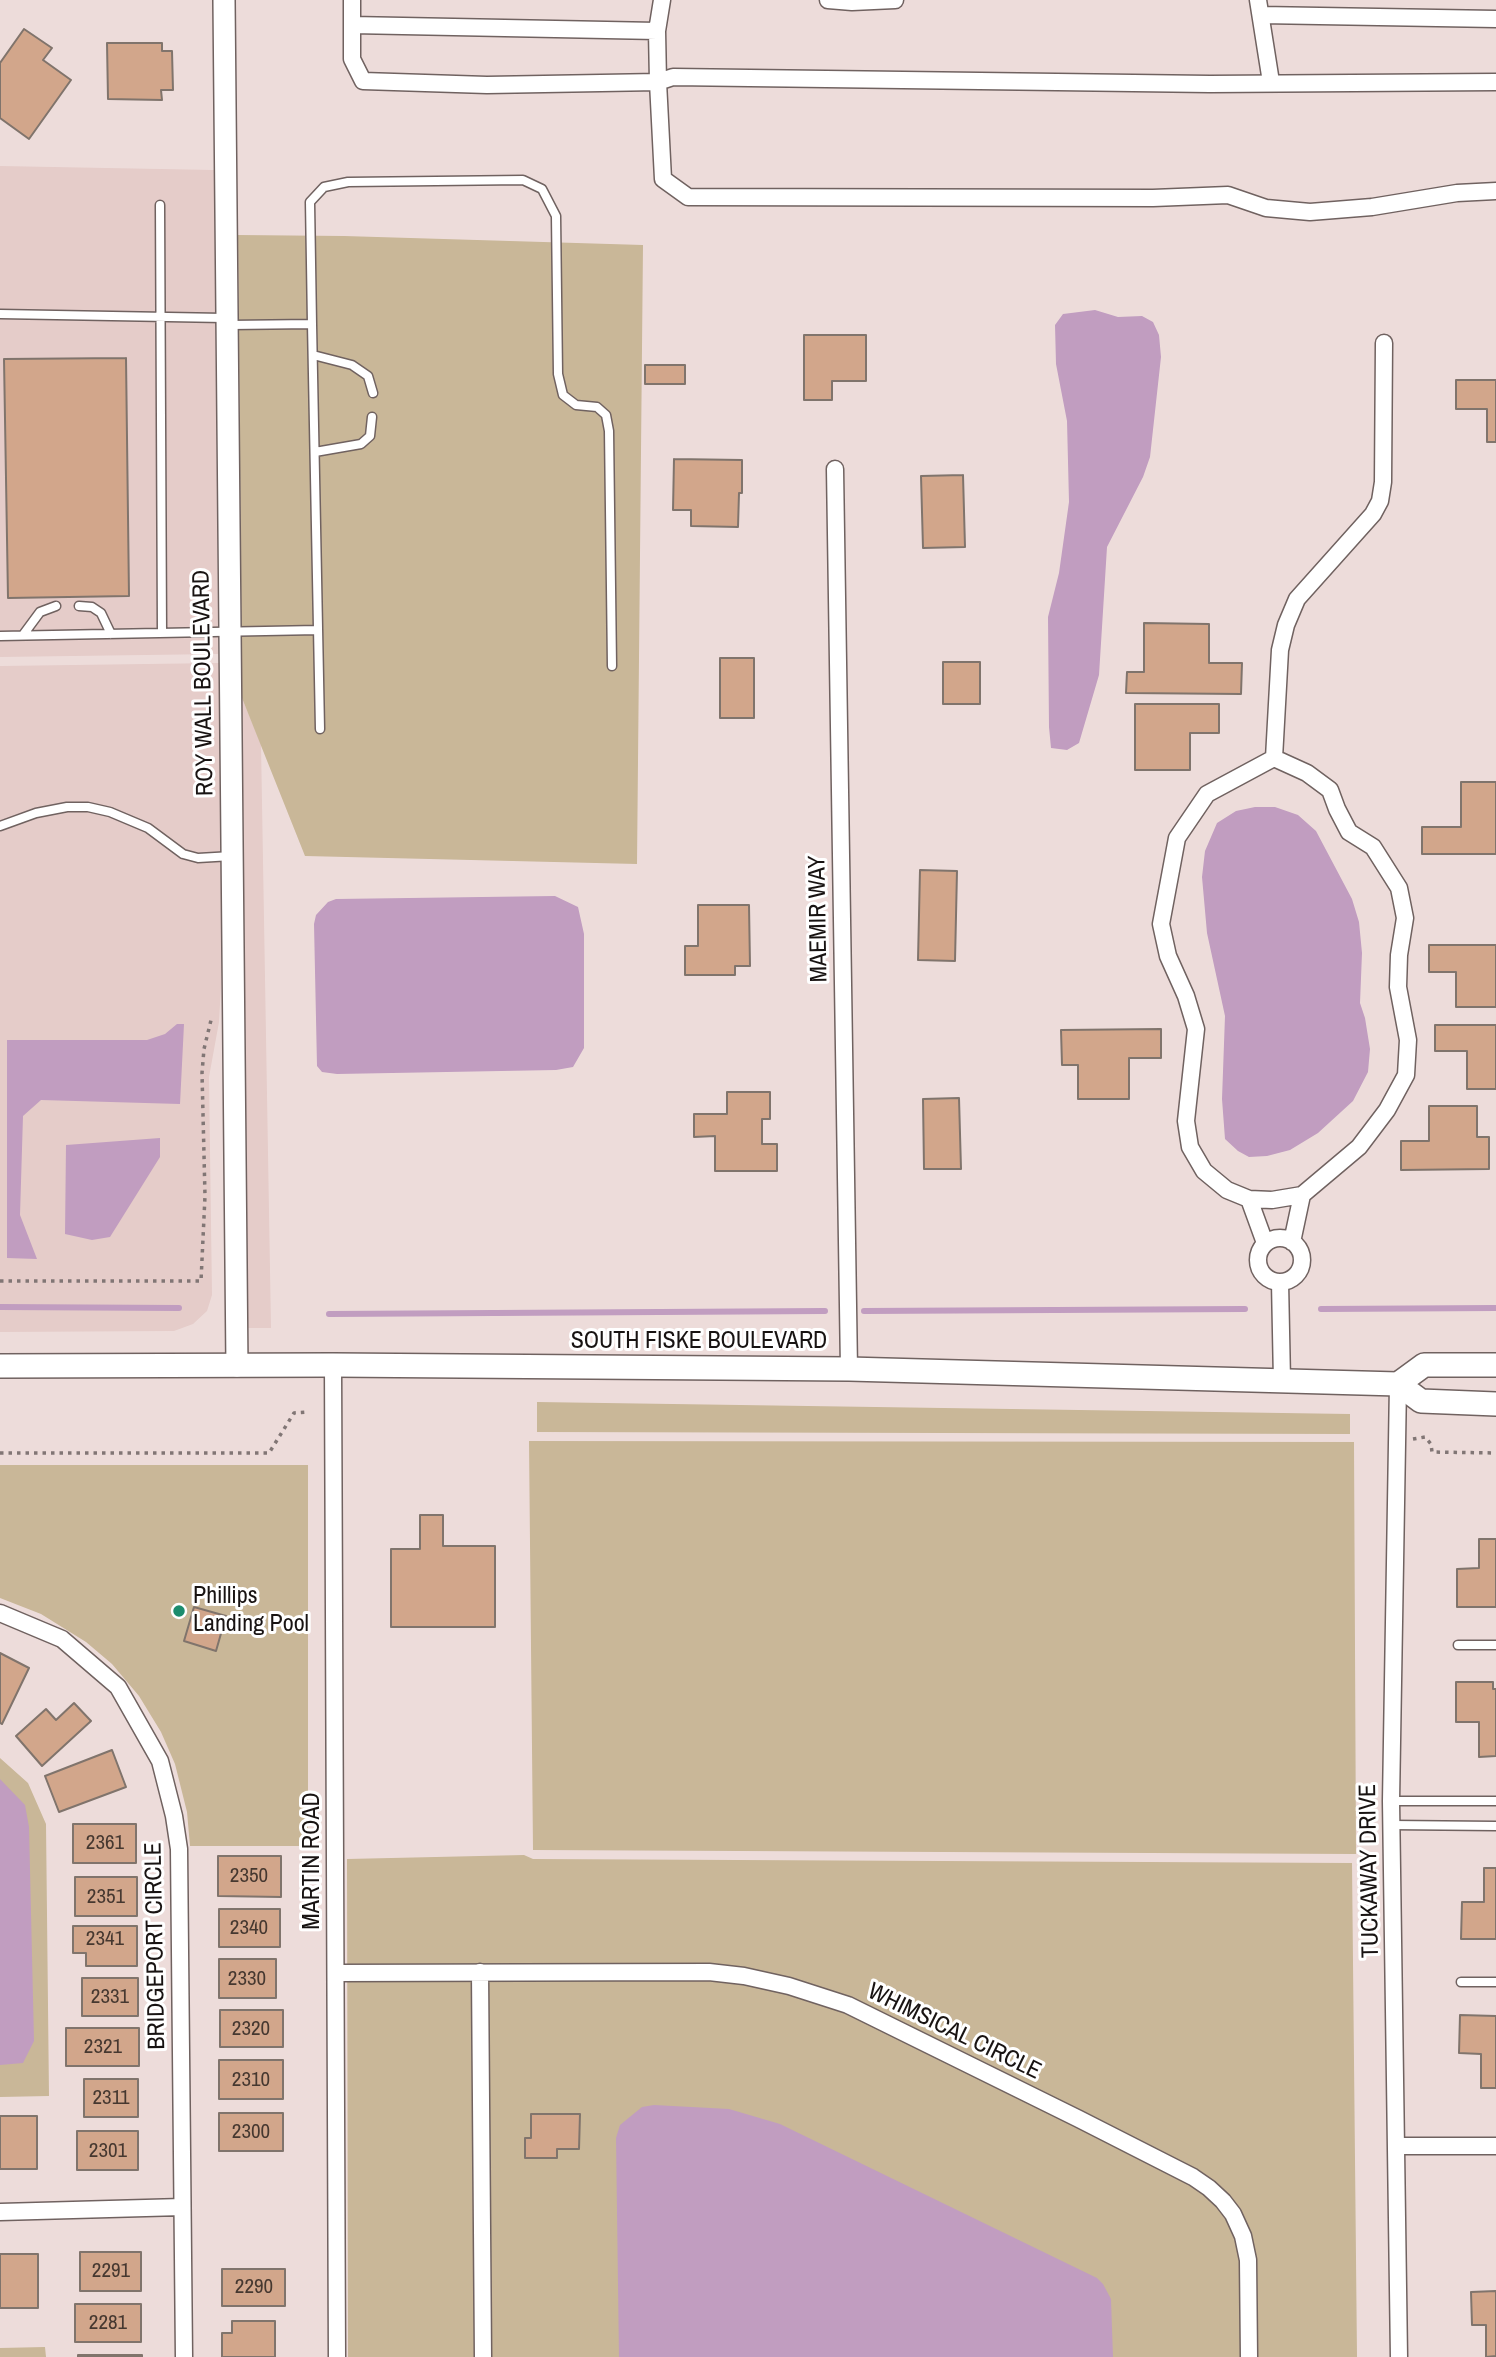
<!DOCTYPE html>
<html>
<head>
<meta charset="utf-8">
<style>
  body { margin:0 }
  canvas { display:block; background:#eddcda }
</style>
</head>
<body>
<canvas width="1496" height="2357"></canvas>
<script>
const g = document.querySelector('canvas').getContext('2d');
g.lineJoin = 'round';
function fillPath(path, color) { g.fillStyle = color; g.fill(path, 'evenodd'); }
const poly = rows => new Path2D(rows.map(r => 'M' + r).join(''));
function strokePath(path, color, width, dash) { g.strokeStyle = color; g.lineWidth = width; g.lineCap = dash ? 'butt' : 'round'; g.setLineDash(dash || []); g.stroke(path); }
function drawText(font, color, halo, rows, align = 'center') {
  g.font = font + ' "Archivo Narrow",sans-serif'; g.lineWidth = 6; g.setLineDash([]); g.textBaseline = 'middle'; g.strokeStyle = halo; g.fillStyle = color; for (const [text, x, y, turn = 0] of rows) {
    g.save(); g.translate(x, y); g.rotate((+turn || 0) * Math.PI / 180); g.textAlign = isNaN(turn) ? turn : align; if (halo) g.strokeText(text, 0, 0); g.fillText(text, 0, 0); g.restore();
  }
}
fillPath(poly([
  [0,166,214,170,218,654,0,657],
  [219,663,222,969,219,1022,209,1077,212,1295,207,1311,193,1324,174,1331,0,1332,0,666],
  [242,698,261,744,271,1328,248,1328]
]), '#e5ccc9');
fillPath(poly([
  [238,235,344,236,643,245,637,864,305,856,242,698],
  [537,1402,1350,1414,1350,1434,537,1432],
  [529,1441,1354,1442,1356,1854,533,1850],
  [0,1465,308,1465,308,1846,190,1846,187,1812,175,1764,161,1732,139,1696,112,1664,86,1642,41,1614,0,1598],
  [0,1758,28,1783,46,1824,49,2096,0,2097],
  [524,1855,533,1859,1352,1863,1357,2357,348,2357,347,1859],
  [45,2347,46,2357,0,2357,0,2348]
]), '#c9b798');
fillPath(poly([
  [1095,310,1118,317,1142,316,1153,322,1159,335,1161,357,1150,457,1143,477,1107,547,1099,675,1079,743,1067,750,1051,748,1049,727,1048,617,1059,573,1069,502,1067,421,1056,364,1055,325,1063,314],
  [1255,807,1275,807,1298,815,1316,831,1352,899,1359,922,1362,953,1360,1003,1365,1018,1370,1049,1368,1072,1353,1101,1318,1133,1290,1150,1267,1156,1249,1157,1238,1151,1225,1139,1222,1099,1225,1016,1207,933,1202,877,1205,851,1217,823,1236,811],
  [555,896,578,907,584,934,584,1048,573,1067,556,1070,337,1074,322,1072,317,1066,314,924,316,915,328,902,336,899],
  [177,1024,184,1024,180,1104,41,1100,23,1116,20,1215,37,1259,7,1258,7,1040,147,1040,165,1034],
  [160,1138,160,1157,110,1237,92,1240,65,1234,66,1145],
  [0,1779,25,1805,29,1827,34,2041,23,2063,0,2065],
  [654,2105,729,2109,780,2124,1097,2278,1103,2284,1111,2299,1113,2357,619,2357,616,2138,620,2125,642,2107]
]), '#c19dc0');
strokePath(poly([
  [0,1307,179,1308],
  [1321,1309,1496,1308],
  [864,1311,1245,1309],
  [329,1314,825,1311]
]), '#c19dc0', 6);
const building = poly([
  [24,29,52,48,43,60,71,80,29,139,0,118,0,63,24,29],
  [107,43,162,43,162,51,172,51,173,90,161,90,162,100,108,99,107,43],
  [804,335,866,335,866,381,832,381,832,400,804,400,804,335],
  [126,358,129,596,8,598,4,359,126,358],
  [645,365,685,365,685,384,645,384,645,365],
  [1456,380,1496,380,1496,442,1487,442,1487,409,1456,409,1456,380],
  [674,459,742,460,742,493,739,493,738,527,691,526,691,510,673,510,674,459],
  [963,475,965,547,923,548,921,476,963,475],
  [1144,623,1209,624,1209,663,1242,663,1241,694,1126,693,1127,672,1144,672,1144,623],
  [720,658,754,658,754,718,720,718,720,658],
  [943,662,980,662,980,704,943,704,943,662],
  [1135,704,1219,704,1219,733,1190,733,1190,770,1135,770,1135,704],
  [1461,782,1496,782,1496,854,1422,854,1422,827,1461,827,1461,782],
  [920,870,957,871,955,961,918,960,920,870],
  [698,905,749,905,750,966,735,966,735,975,685,975,685,946,698,946,698,905],
  [1429,945,1496,945,1496,1007,1456,1007,1456,972,1429,972,1429,945],
  [1435,1025,1496,1025,1496,1089,1467,1089,1467,1051,1435,1051,1435,1025],
  [1161,1029,1161,1058,1129,1058,1129,1099,1078,1099,1078,1065,1062,1065,1061,1030,1161,1029],
  [727,1092,770,1092,770,1119,762,1119,762,1144,777,1144,777,1171,715,1171,715,1136,694,1137,694,1114,727,1114,727,1092],
  [959,1098,961,1169,924,1169,923,1099,959,1098],
  [1429,1106,1477,1106,1477,1137,1489,1137,1489,1169,1401,1170,1401,1141,1429,1141,1429,1106],
  [420,1515,443,1515,443,1546,495,1546,495,1627,391,1627,391,1549,420,1549,420,1515],
  [1479,1539,1496,1539,1496,1607,1457,1607,1457,1569,1479,1568,1479,1539],
  [194,1607,226,1616,216,1651,184,1641,194,1607],
  [0,1653,29,1668,2,1724,0,1723,0,1653],
  [1456,1682,1493,1682,1493,1689,1496,1689,1496,1756,1479,1757,1479,1722,1456,1722,1456,1682],
  [74,1703,91,1721,42,1766,16,1736,46,1709,56,1720,74,1703],
  [112,1750,126,1787,59,1812,45,1776,112,1750],
  [73,1824,136,1824,136,1863,73,1863,73,1824],
  [218,1856,281,1856,281,1897,218,1896,218,1856],
  [1484,1868,1496,1868,1496,1939,1461,1939,1462,1902,1484,1902,1484,1868],
  [75,1877,137,1877,137,1916,75,1916,75,1877],
  [219,1909,280,1909,280,1947,219,1947,219,1909],
  [73,1926,137,1926,137,1966,86,1966,86,1953,73,1953,73,1926],
  [219,1959,276,1959,276,1998,219,1998,219,1959],
  [82,1978,138,1978,138,2016,82,2016,82,1978],
  [220,2010,283,2010,283,2047,220,2047,220,2010],
  [1460,2015,1496,2016,1496,2088,1481,2088,1481,2054,1459,2053,1460,2015],
  [66,2028,139,2028,139,2066,66,2066,66,2028],
  [219,2060,283,2060,283,2099,219,2099,219,2060],
  [84,2079,138,2079,138,2117,84,2117,84,2079],
  [219,2113,283,2113,283,2151,219,2151,219,2113],
  [531,2114,580,2114,579,2149,557,2149,557,2158,525,2158,525,2138,531,2138,531,2114],
  [0,2116,37,2116,37,2169,0,2169,0,2116],
  [77,2131,138,2131,138,2170,77,2170,77,2131],
  [80,2252,141,2252,141,2291,80,2291,80,2252],
  [0,2254,38,2254,38,2308,0,2308,0,2254],
  [222,2269,285,2269,285,2306,222,2306,222,2269],
  [1496,2291,1496,2356,1486,2357,1486,2325,1472,2325,1471,2292,1496,2291],
  [75,2304,141,2304,141,2342,75,2342,75,2304],
  [232,2321,275,2321,275,2357,222,2357,222,2333,232,2333,232,2321],
  [78,2355,142,2355,142,2357,78,2357,78,2355]
]);
fillPath(building, '#d2a68b');
strokePath(building, '#80746c', 2);
const service = poly([
  [160,205,162,633],
  [0,314,224,318],
  [312,324,320,729],
  [230,325,312,324,310,202,324,187,348,182,523,180,542,189,556,216,558,374,563,395,576,405,597,407,606,415,609,431,612,666],
  [313,355,352,365,368,376,373,393],
  [315,452,361,444,370,436,372,417],
  [79,606,92,607,101,613,111,634],
  [23,635,40,612,56,606],
  [0,636,318,630],
  [0,826,36,813,67,807,88,807,110,812,148,828,183,854,198,858,232,856],
  [1458,1645,1496,1645],
  [1391,1801,1496,1801],
  [1391,1825,1496,1826],
  [1461,1982,1496,1982]
]);
const minor = poly([
  [352,0,352,59,363,81,487,85,658,82,657,31,662,0],
  [828,0,852,2,895,0],
  [1258,0,1271,82],
  [1261,15,1496,19],
  [352,25,657,31],
  [1496,82,1210,84,673,77,658,82,663,179,688,197,1153,198,1228,195,1266,208,1310,212,1372,207,1457,193,1496,191],
  [835,469,849,1369],
  [1274,758,1307,773,1330,790,1337,809,1349,832,1373,847,1399,888,1405,918,1399,955,1398,987,1408,1040,1406,1075,1387,1110,1359,1147,1302,1195,1272,1200,1249,1199,1227,1190,1204,1171,1190,1147,1186,1121,1196,1029,1186,996,1168,956,1161,924,1177,838,1207,794,1274,758],
  [1274,758,1280,650,1286,625,1297,599,1373,514,1380,501,1383,482,1384,343],
  [1249,1199,1265,1243],
  '1258 1260a22 22 0 1 1 44 0a22 22 0 1 1-44 0Z',
  [1292,1242,1302,1195],
  [1280,1282,1282,1381],
  [333,1365,337,2357],
  [1398,1384,1391,1801,1399,2357],
  [0,1613,62,1639,118,1687,160,1761,174,1816,179,1849,184,2357],
  [480,1972,483,2357],
  [336,1973,709,1972,744,1976,789,1986,848,2005,1079,2119,1193,2177,1209,2188,1223,2201,1233,2214,1243,2236,1248,2260,1249,2357],
  [1396,2146,1496,2146],
  [0,2212,182,2207]
]);
const tertiary = poly([
  [224,0,237,1366]
]);
const secondary = poly([
  [0,1366,333,1365,849,1369,1398,1384,1421,1401,1496,1404],
  [1398,1384,1424,1365,1496,1365]
]);
strokePath(service, '#706260', 11);
strokePath(minor, '#706260', 19);
strokePath(tertiary, '#706260', 24);
strokePath(secondary, '#706260', 26);
strokePath(poly([
  [0,1281,201,1281,205,1196,202,1073,204,1049,212,1016],
  [1413,1439,1425,1437,1431,1444,1432,1452,1496,1453],
  [0,1453,269,1453,294,1413,308,1412]
]), '#817675', 3.5, [3.5, 5]);
strokePath(service, '#fff', 8);
strokePath(minor, '#fff', 16);
strokePath(tertiary, '#fff', 21);
strokePath(secondary, '#fff', 23);
for (const [x, y, r, color] of [
  [179,1611,7,"#1b8c6d"]
]) { const dot = new Path2D(); dot.arc(x, y, r, 0, 2 * Math.PI); g.fillStyle = color; g.fill(dot); strokePath(dot, '#fff', 2.5); }
drawText('21px', '#463830', null, [
  ["2361",105,1843],
  ["2350",249,1876],
  ["2351",106,1897],
  ["2340",249,1928],
  ["2341",105,1939],
  ["2330",247,1979],
  ["2331",110,1997],
  ["2320",251,2029],
  ["2321",103,2047],
  ["2310",251,2080],
  ["2311",111,2098],
  ["2300",251,2132],
  ["2301",108,2151],
  ["2291",111,2271],
  ["2290",254,2287],
  ["2281",108,2323]
]);
drawText('24px', '#181312', '#fff', [
  ["ROY WALL BOULEVARD",204,683,-91],
  ["MAEMIR WAY",819,919,-91],
  ["SOUTH FISKE BOULEVARD",699,1342],
  ["MARTIN ROAD",313,1861,-90],
  ["TUCKAWAY DRIVE",1370,1871,-91],
  ["BRIDGEPORT CIRCLE",156,1946,-91],
  ["WHIMSICAL CIRCLE",954,2032,26]
]);
drawText('24px', '#181312', '#fff', [
  ["Phillips",193,1597],
  ["Landing Pool",193,1625]
], 'left');
</script>
</body>
</html>
